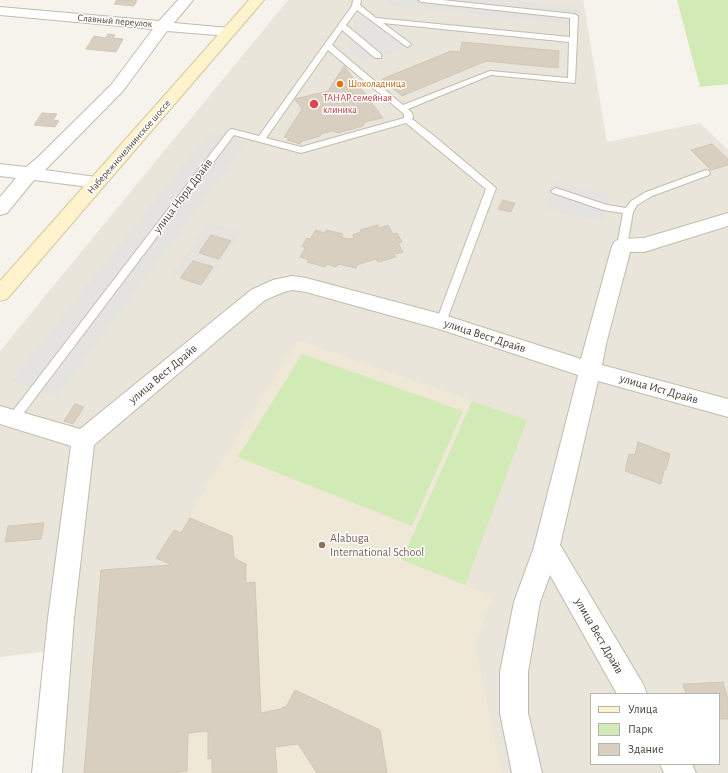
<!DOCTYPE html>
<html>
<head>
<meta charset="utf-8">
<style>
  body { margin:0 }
  #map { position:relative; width:728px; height:773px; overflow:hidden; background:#f6f3ec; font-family:"Alegreya Sans",sans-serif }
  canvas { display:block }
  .legend { position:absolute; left:590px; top:693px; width:130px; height:72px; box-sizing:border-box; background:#fff; border:1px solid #b7b4b0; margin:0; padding:5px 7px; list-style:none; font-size:12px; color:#4b4439 }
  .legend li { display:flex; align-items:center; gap:8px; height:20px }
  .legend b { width:20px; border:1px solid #b7b4b0 }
</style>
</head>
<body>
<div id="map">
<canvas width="728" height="773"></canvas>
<ul class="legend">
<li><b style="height:5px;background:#fff3cd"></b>Улица</li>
<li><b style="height:11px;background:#d2eab5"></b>Парк</li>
<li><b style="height:11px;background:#d8cfc1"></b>Здание</li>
</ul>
</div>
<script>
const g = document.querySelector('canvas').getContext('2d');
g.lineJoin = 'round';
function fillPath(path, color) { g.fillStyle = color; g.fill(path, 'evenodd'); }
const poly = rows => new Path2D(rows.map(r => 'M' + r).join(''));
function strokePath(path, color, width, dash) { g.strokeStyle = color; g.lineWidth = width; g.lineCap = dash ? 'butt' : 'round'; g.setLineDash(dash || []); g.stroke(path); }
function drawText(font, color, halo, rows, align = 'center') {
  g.font = font + ' "Alegreya Sans",sans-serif'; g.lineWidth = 3; g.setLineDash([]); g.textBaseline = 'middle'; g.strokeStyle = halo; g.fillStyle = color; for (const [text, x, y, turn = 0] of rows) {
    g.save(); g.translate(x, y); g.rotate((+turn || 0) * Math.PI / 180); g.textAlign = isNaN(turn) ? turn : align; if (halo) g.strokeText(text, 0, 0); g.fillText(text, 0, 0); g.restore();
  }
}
fillPath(poly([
  [288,0,583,0,607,142,700,123,728,150,728,773,39,773,50,651,0,657,0,351],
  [591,694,719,694,719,764,591,764]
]), '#eae5da');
fillPath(poly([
  [209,223,242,232,206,284,172,274]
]), '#e6e2dd');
fillPath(poly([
  [298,340,527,420,465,585,493,596,475,646,502,773,84,773,101,570,171,565,181,533,209,481]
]), '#efe8d6');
fillPath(poly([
  [677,0,728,0,728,84,700,87],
  [302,354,463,411,412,526,238,457],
  [472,401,527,420,465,585,402,560]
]), '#d2eab5');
fillPath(poly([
  [388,0,503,0,578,7,577,25,386,5],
  [371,14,411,45,365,63,350,51,354,20],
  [209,133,247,142,57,396,11,381],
  [554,181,609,194,602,222,545,209]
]), '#e5e3e0');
const building = poly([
  [117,0,137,0,134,6,114,4,117,0],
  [108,34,115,35,113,38,123,39,116,52,86,49,94,36,106,38,108,34],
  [462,42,559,51,558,68,486,61,402,96,382,79,451,51,460,52,462,42],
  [344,66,383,118,365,122,363,126,338,133,332,131,321,134,320,136,302,141,300,144,287,140,289,138,284,137,302,109,295,99,328,91,344,66],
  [42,113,57,114,53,120,59,121,55,127,34,125,42,113],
  [712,144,728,159,728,165,711,170,691,150,712,144],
  [503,200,515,203,511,212,498,209,503,200],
  [378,225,379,228,388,225,393,234,397,233,402,242,398,243,403,252,394,254,396,257,378,262,376,259,357,265,356,268,338,264,336,267,327,264,325,267,307,262,309,260,300,257,305,248,302,246,307,238,310,239,316,230,324,233,326,230,343,234,341,237,349,239,354,238,353,235,361,232,360,230,378,225],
  [211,235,231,241,219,259,199,253,211,235],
  [193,261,213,267,201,285,180,278,193,261],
  [75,404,84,407,73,424,64,421,75,404],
  [638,442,670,454,666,470,664,470,661,484,625,471,629,454,635,455,638,442],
  [190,518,232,536,234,558,246,564,246,583,255,582,261,713,281,709,283,707,286,707,295,690,380,730,387,773,317,773,298,744,275,747,277,773,212,773,212,758,208,759,208,731,188,733,187,771,172,773,84,773,101,570,172,565,156,558,174,530,181,533,190,518],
  [44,523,41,539,5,542,8,526,44,523],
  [723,682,728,699,728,719,719,719,719,694,686,694,683,684,723,682]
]);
fillPath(building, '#d8cfc1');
strokePath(building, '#d3c7b4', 1);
const lane = poly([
  [353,0,361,0,360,5,376,18,570,37,570,18,422,2,418,0,442,0,574,14,578,16,575,83,491,75,408,109,412,113,413,117,412,119,433,135,496,188,445,325,437,325,436,322,486,189,406,123,301,153,234,135,17,422,13,424,9,422,7,419,9,416,229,130,232,129,259,136,352,6,353,0],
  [357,10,407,47,411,45,410,43,383,23,569,42,568,78,490,71,403,105,332,45,342,30,375,58,381,58,381,54,346,25,357,10],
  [328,50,404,114,404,118,301,147,266,138,328,50],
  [706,170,709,171,710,173,709,175,652,196,637,205,633,212,627,246,622,249,617,246,623,213,603,210,553,193,551,191,556,188,607,205,626,208,631,201,646,192,706,170]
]);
const street = poly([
  [178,0,193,0,174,23,229,28,234,29,236,32,234,35,229,36,167,31,123,91,45,170,103,178,106,182,103,186,97,188,34,180,7,213,0,215,0,197,16,178,0,176,0,164,26,167,37,158,111,85,153,29,0,15,0,7,159,21,178,0],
  [728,213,728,226,644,252,630,252,606,344,602,365,728,399,728,417,598,381,560,545,643,684,647,694,617,694,550,575,540,602,528,672,528,713,542,773,512,773,500,713,500,672,514,602,534,547,578,375,439,329,306,292,292,290,284,292,265,300,94,445,74,618,62,773,32,773,48,618,71,446,0,424,0,406,80,429,251,290,273,280,292,276,306,278,441,314,581,359,612,246,615,241,622,239,644,238,728,213],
  [660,764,692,764,696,773,664,773,660,764]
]);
const secondary = poly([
  [249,0,264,0,7,299,0,301,0,281,249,0]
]);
strokePath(lane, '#c2bbae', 2);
strokePath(street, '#c2bbae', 2);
strokePath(secondary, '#d6c79b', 2);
fillPath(lane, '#fff');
fillPath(street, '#fff');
fillPath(secondary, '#fff3cd');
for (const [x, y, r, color] of [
  [340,84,4,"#e8710a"],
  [314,104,5,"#e0444e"],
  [322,545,4,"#8d6e63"]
]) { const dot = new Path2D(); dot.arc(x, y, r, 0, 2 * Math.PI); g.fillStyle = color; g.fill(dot); strokePath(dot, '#fff', 1.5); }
drawText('10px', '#4b4439', '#fff', [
  ["Славный переулок",115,21,5],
  ["Набережночелнинское шоссе",129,147,-49]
]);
drawText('10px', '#c56008', '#fff', [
  ["Шоколадница",348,84]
], 'left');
drawText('10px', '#be3a42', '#fff', [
  ["ТАНАР семейная",323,98],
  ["клиника",323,110]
], 'left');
drawText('12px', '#4b4439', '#fff', [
  ["улица Норд Драйв",183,196,-53],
  ["улица Вест Драйв",485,336,18],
  ["улица Вест Драйв",163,374,-40],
  ["улица Ист Драйв",659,389,16],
  ["улица Вест Драйв",599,636,60]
]);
drawText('12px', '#785e54', '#fff', [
  ["Alabuga",330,538],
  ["International School",330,552]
], 'left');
</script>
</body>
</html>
